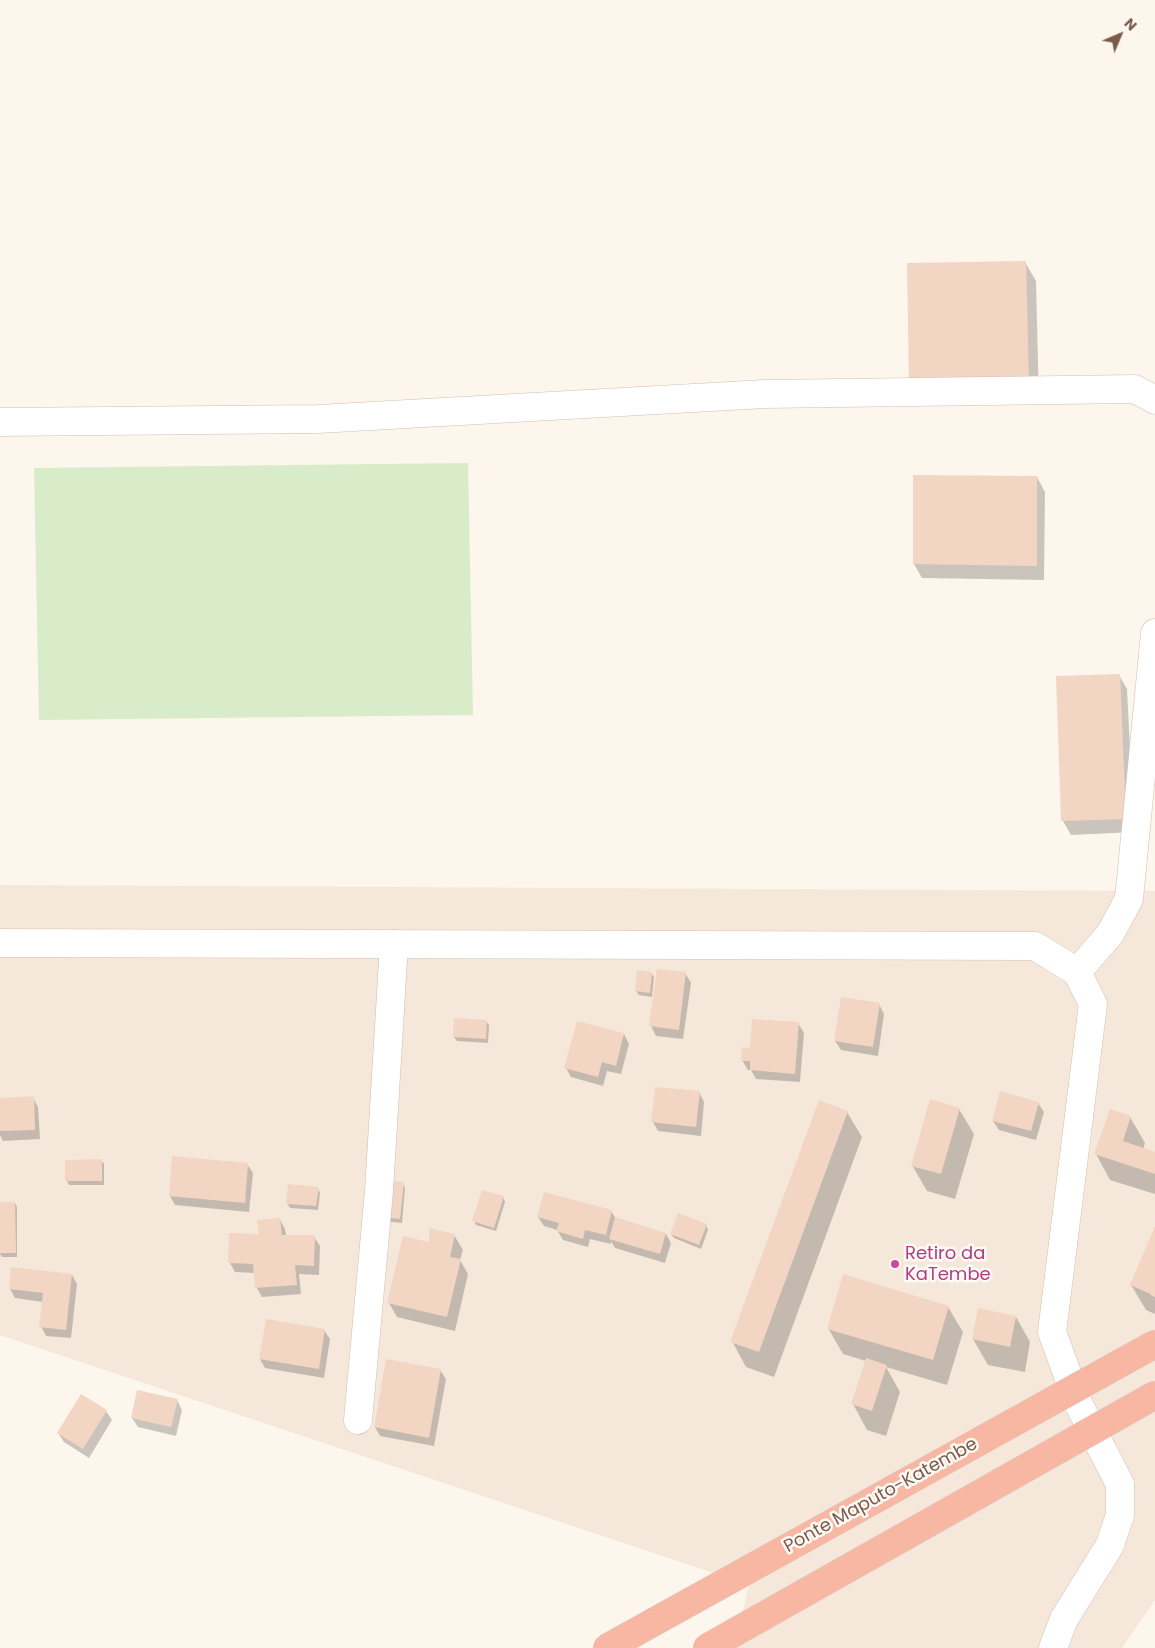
<!DOCTYPE html>
<html>
<head>
<meta charset="utf-8">
<style>
  body { margin:0 }
  #map { position:relative; width:1155px; height:1648px; overflow:hidden; background:#fdf6ec; font-family:Poppins,sans-serif }
  canvas { display:block }
  .north { position:absolute; left:1095px; top:10px; width:50px; height:50px; -webkit-text-stroke:4px #fffaf3; paint-order:stroke; rotate:45deg; font-size:14px; font-weight:700; line-height:20px; text-align:center; color:#7a5c4d }
  .north::after { content:''; display:block; margin:auto; width:18px; height:22px; background:#7a5c4d; clip-path:polygon(50% 0,100% 100%,50% 72%,0 100%) }
</style>
</head>
<body>
<div id="map">
<canvas width="1155" height="1648"></canvas>
<div class="north">N</div>
</div>
<script>
const g = document.querySelector('canvas').getContext('2d');
g.lineJoin = 'round';
function fillPath(path, color) { g.fillStyle = color; g.fill(path, 'evenodd'); }
const poly = rows => new Path2D(rows.map(r => 'M' + r).join(''));
function strokePath(path, color, width, dash) { g.strokeStyle = color; g.lineWidth = width; g.lineCap = dash ? 'butt' : 'round'; g.setLineDash(dash || []); g.stroke(path); }
function drawText(font, color, halo, rows, align = 'center') {
  g.font = font + ' Poppins,sans-serif'; g.lineWidth = 5; g.setLineDash([]); g.textBaseline = 'middle'; g.strokeStyle = halo; g.fillStyle = color; for (const [text, x, y, turn = 0] of rows) {
    g.save(); g.translate(x, y); g.rotate((+turn || 0) * Math.PI / 180); g.textAlign = isNaN(turn) ? turn : align; if (halo) g.strokeText(text, 0, 0); g.fillText(text, 0, 0); g.restore();
  }
}
fillPath(poly([
  [0,885,1155,891,1155,1600,1122,1648,734,1648,749,1585,0,1335]
]), '#f5e8da');
fillPath(poly([
  [468,463,473,715,39,720,34,468]
]), '#d8ecc9');
fillPath(poly([
  [1025,262,1036,281,1039,403,921,405],
  [1037,477,1045,492,1044,580,922,578,914,564],
  [1119,675,1127,689,1134,832,1071,835,1063,821],
  [651,973,654,977,652,997,639,995,636,991],
  [685,973,691,983,683,1039,656,1036,651,1026],
  [879,1004,884,1014,878,1056,841,1050,835,1041],
  [455,1020,486,1021,489,1025,488,1043,457,1041,454,1037],
  [798,1023,804,1033,800,1082,756,1079,751,1070,748,1070,742,1060,751,1049],
  [624,1034,629,1044,621,1074,607,1071,603,1086,571,1077,566,1068],
  [699,1092,704,1102,701,1136,658,1131,653,1122],
  [33,1098,38,1107,40,1139,3,1141,0,1135,0,1099],
  [1038,1103,1044,1112,1036,1140,999,1130,993,1121],
  [959,1109,974,1134,955,1199,927,1191,912,1165],
  [847,1112,862,1137,774,1377,746,1367,732,1341],
  [1130,1117,1145,1143,1143,1150,1155,1154,1155,1194,1110,1180,1096,1154],
  [101,1160,104,1164,104,1185,69,1185,67,1181],
  [247,1164,253,1173,249,1212,175,1205,170,1196],
  [403,1183,405,1188,402,1223,384,1221],
  [318,1188,320,1193,318,1210,290,1208,287,1203],
  [503,1197,505,1202,496,1231,476,1225,474,1221],
  [0,1203,15,1203,17,1207,17,1257,2,1257,0,1254],
  [611,1211,616,1219,666,1234,671,1243,665,1263,615,1248,611,1241,611,1244,590,1239,588,1247,563,1240,557,1230,544,1226,538,1217],
  [280,1220,285,1229,286,1236,314,1237,320,1246,319,1275,299,1274,301,1294,262,1297,257,1288,255,1273,235,1272,230,1263],
  [706,1225,708,1230,701,1249,674,1238,671,1234],
  [1155,1229,1155,1294,1151,1293,1151,1295,1155,1297,1155,1314,1146,1310,1131,1285],
  [454,1235,463,1250,460,1260,468,1274,455,1331,397,1317,389,1303,431,1243],
  [12,1269,72,1275,77,1284,71,1338,46,1336,41,1326,43,1302,15,1298,10,1289],
  [948,1307,963,1332,947,1385,886,1367,900,1392,886,1436,867,1430,853,1404,866,1361,843,1354,828,1328],
  [1016,1317,1030,1342,1025,1372,988,1365,973,1339],
  [324,1330,330,1339,324,1378,265,1368,260,1359],
  [440,1370,446,1379,434,1446,380,1436,375,1427],
  [177,1400,182,1410,176,1436,138,1427,132,1418],
  [106,1411,112,1420,89,1458,64,1442,58,1433]
]), '#0003');
fillPath(poly([
  [1026,261,1029,385,909,387,907,263],
  [913,475,1037,476,1037,566,913,564],
  [1120,674,1126,819,1061,821,1056,676],
  [657,969,686,972,679,1030,649,1026],
  [637,970,652,972,650,993,635,991],
  [841,997,880,1003,873,1047,834,1041],
  [454,1018,487,1020,486,1039,453,1037],
  [752,1019,799,1022,795,1074,750,1070,750,1061,741,1061,742,1047,750,1048],
  [577,1021,624,1033,616,1066,602,1062,598,1077,564,1068],
  [655,1087,700,1091,696,1127,651,1122],
  [1000,1091,1039,1102,1031,1131,992,1121],
  [34,1096,35,1130,0,1131,0,1098],
  [930,1099,960,1108,941,1174,911,1166],
  [819,1100,848,1111,759,1352,730,1342],
  [1110,1109,1131,1116,1123,1141,1155,1152,1155,1174,1094,1154],
  [172,1156,248,1163,245,1203,169,1196],
  [102,1159,102,1181,65,1181,65,1160],
  [384,1180,404,1182,400,1219,380,1217],
  [288,1184,319,1187,316,1206,286,1204],
  [482,1190,504,1196,494,1228,472,1221],
  [544,1192,612,1210,606,1235,585,1230,583,1239,556,1231,559,1223,537,1217],
  [0,1202,15,1202,16,1253,0,1253],
  [678,1213,707,1224,699,1245,670,1234],
  [615,1217,666,1233,660,1254,609,1239],
  [280,1218,282,1235,315,1235,314,1266,295,1265,297,1285,255,1288,253,1264,228,1263,229,1233,259,1234,257,1220],
  [1155,1226,1155,1296,1130,1285],
  [429,1228,455,1234,450,1257,461,1259,447,1317,387,1303,403,1236,429,1242],
  [11,1267,72,1274,66,1330,39,1327,43,1293,9,1289],
  [843,1274,949,1306,933,1360,827,1329],
  [978,1308,1016,1316,1010,1347,972,1339],
  [266,1319,325,1329,319,1369,259,1359],
  [866,1358,887,1365,872,1411,851,1404],
  [386,1359,441,1369,429,1438,374,1427],
  [137,1390,178,1399,171,1427,131,1418],
  [81,1394,107,1410,83,1449,57,1433]
]), '#f3d5c3');
const street = poly([
  [0,422,318,419,765,394,1135,389,1155,400],
  [1077,972,1110,934,1129,899,1155,633],
  [358,1420,379,1191,394,944]
]);
const secondary = poly([
  [0,943,1035,946,1077,972,1093,1004,1052,1332,1078,1403,1120,1484,1120,1515,1110,1545,1064,1619,1053,1648]
]);
strokePath(street, '#d1beb0', 29);
strokePath(secondary, '#d6c0b0', 29);
strokePath(street, '#fff', 28);
strokePath(secondary, '#fff', 28);
const highwayBridge = poly([
  [607,1648,1155,1344],
  [707,1648,1155,1395]
]);
strokePath(highwayBridge, '#dad1cd', 29, []);
strokePath(highwayBridge, '#f7b7a3', 28);
for (const [x, y, r, color] of [
  [895,1264,5,"#d1479c"]
]) { const dot = new Path2D(); dot.arc(x, y, r, 0, 2 * Math.PI); g.fillStyle = color; g.fill(dot); strokePath(dot, '#fffaf3', 2); }
drawText('18px', '#b23c85', '#fffaf3', [
  ["Retiro da",905,1254],
  ["KaTembe",905,1275]
], 'left');
drawText('18px', '#7a5c4d', '#fffaf3', [
  ["Ponte Maputo-Katembe",881,1496,-29]
]);
</script>
</body>
</html>
